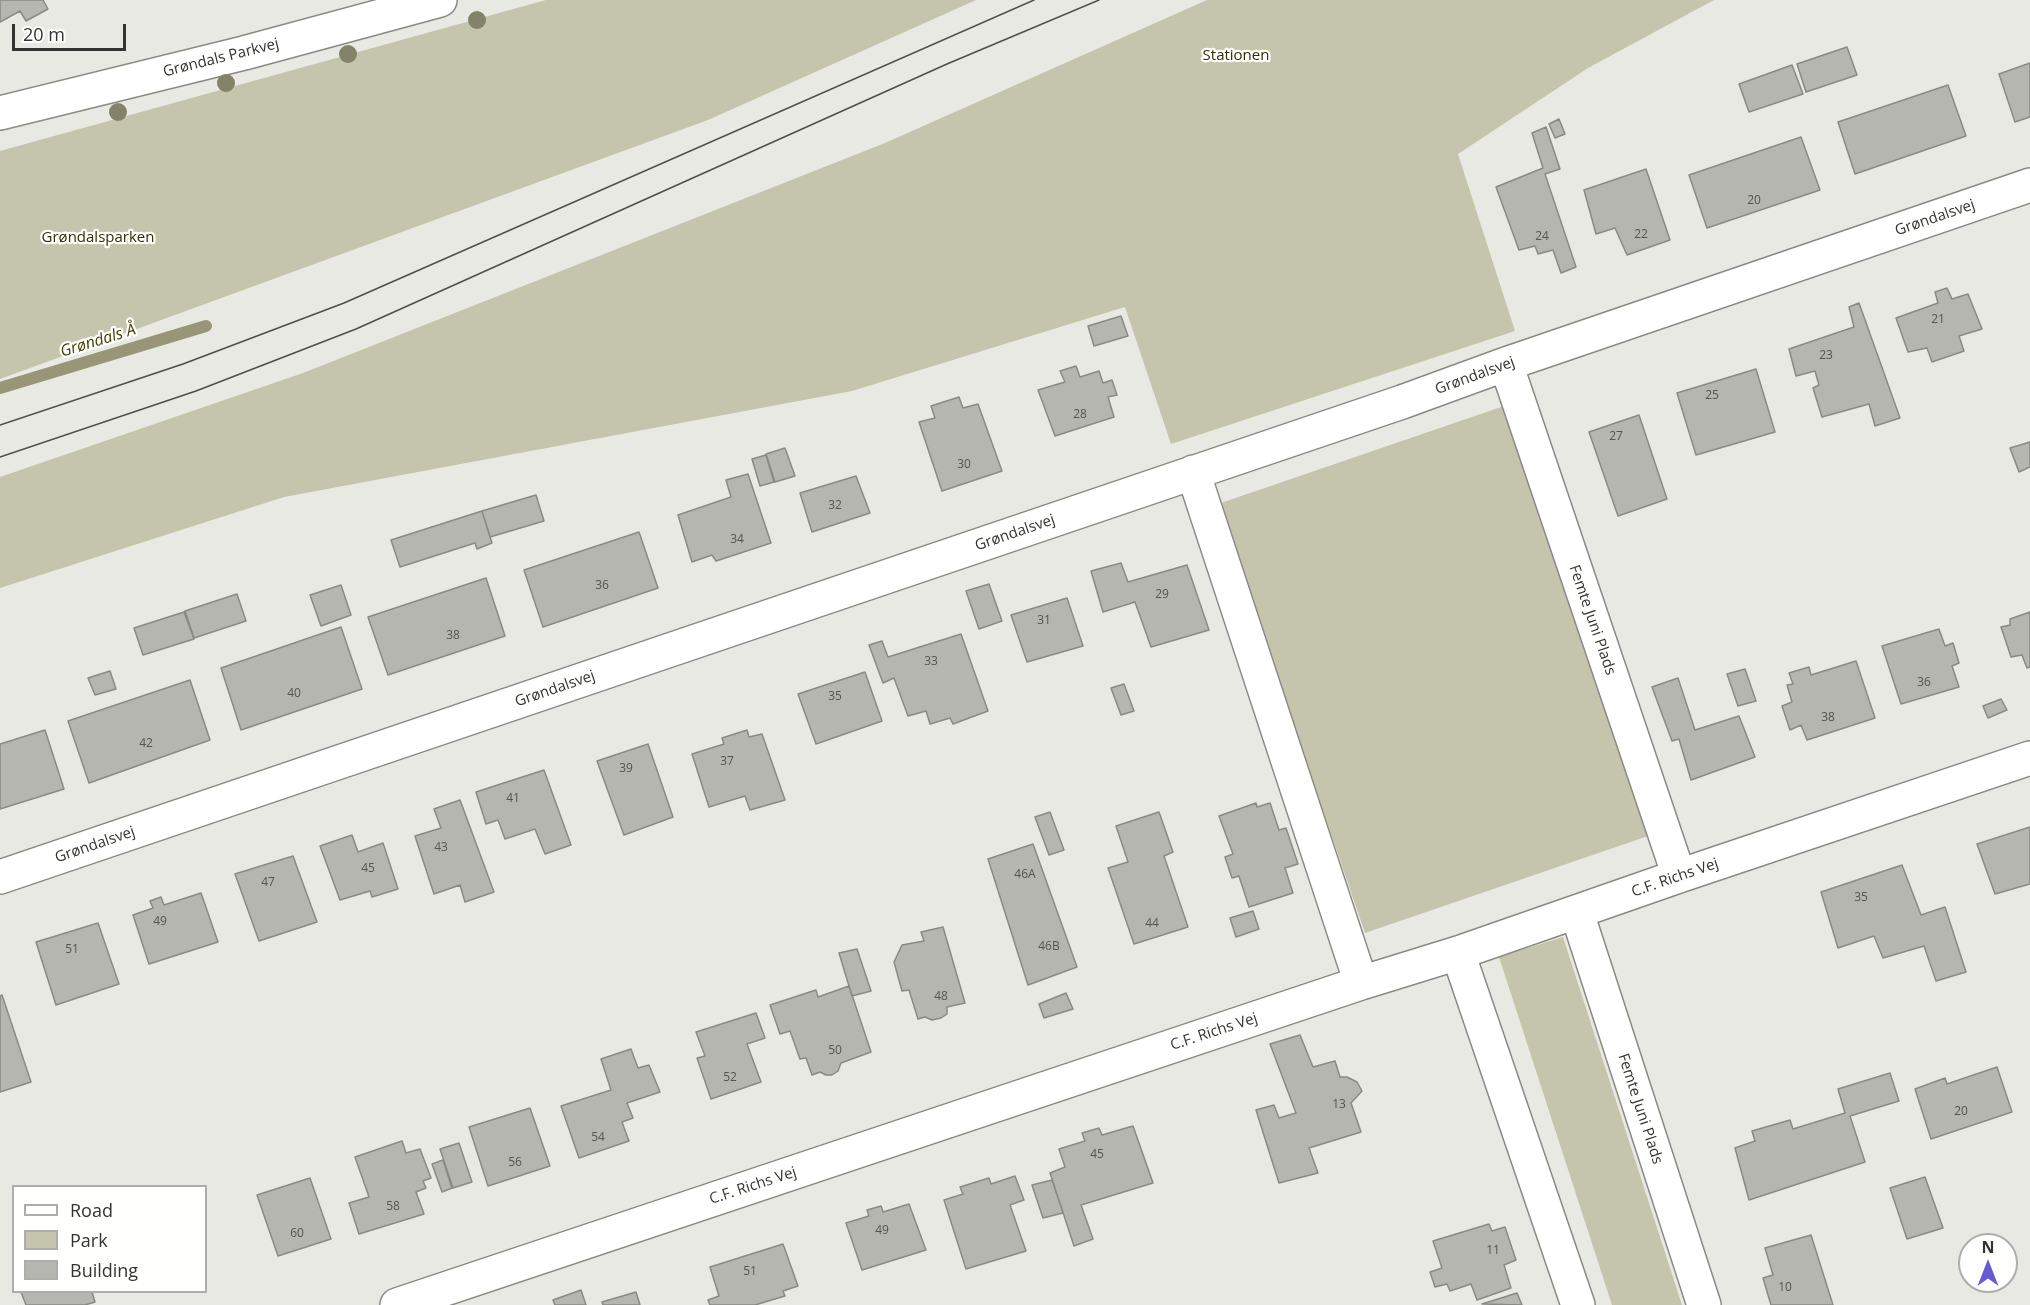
<!DOCTYPE html>
<html>
<head>
<meta charset="utf-8">
<style>
  body { margin:0 }
  #map { position:relative; width:2030px; height:1305px; overflow:hidden; background:#e9e9e3; font-family:"Open Sans",sans-serif }
  canvas { display:block }
  .legend { position:absolute; left:12px; top:1185px; width:195px; height:108px; box-sizing:border-box; background:#fffffe; border:2px solid #aeadac; margin:0; padding:8px 10px; list-style:none; font-size:18px; color:#343331 }
  .legend li { display:flex; align-items:center; gap:12px; height:30px }
  .legend b { width:30px; border:2px solid #aeadac }
  .north { position:absolute; left:1958px; top:1233px; width:60px; height:60px; box-sizing:border-box; background:#fffffe; border:2px solid #aeadac; border-radius:50%; rotate:0deg; font-size:16px; font-weight:700; line-height:24px; text-align:center; color:#343331 }
  .north::after { content:''; display:block; margin:auto; width:21px; height:27px; background:#685ad3; clip-path:polygon(50% 0,100% 100%,50% 72%,0 100%) }
  .scale { position:absolute; left:12px; top:24px; width:114px; height:27px; box-sizing:border-box; border:3px solid #343331; border-top:0; padding-left:8px; font-size:18px; line-height:21px; white-space:nowrap; color:#343331; -webkit-text-stroke:4px #fffffe; paint-order:stroke }
</style>
</head>
<body>
<div id="map">
<canvas width="2030" height="1305"></canvas>
<ul class="legend">
<li><b style="height:8px;background:#fff"></b>Road</li>
<li><b style="height:16px;background:#c5c4ad"></b>Park</li>
<li><b style="height:16px;background:#b6b6b1"></b>Building</li>
</ul>
<div class="north">N</div>
<div class="scale">20 m</div>
</div>
<script>
const g = document.querySelector('canvas').getContext('2d');
g.lineJoin = 'round';
function fillPath(path, color) { g.fillStyle = color; g.fill(path, 'evenodd'); }
const poly = rows => new Path2D(rows.map(r => 'M' + r).join(''));
function strokePath(path, color, width, dash) { g.strokeStyle = color; g.lineWidth = width; g.lineCap = dash ? 'butt' : 'round'; g.setLineDash(dash || []); g.stroke(path); }
function drawText(font, color, halo, rows, align = 'center') {
  g.font = font + ' "Open Sans",sans-serif'; g.lineWidth = 4.5; g.setLineDash([]); g.textBaseline = 'middle'; g.strokeStyle = halo; g.fillStyle = color; for (const [text, x, y, turn = 0] of rows) {
    g.save(); g.translate(x, y); g.rotate((+turn || 0) * Math.PI / 180); g.textAlign = isNaN(turn) ? turn : align; if (halo) g.strokeText(text, 0, 0); g.fillText(text, 0, 0); g.restore();
  }
}
fillPath(poly([
  [546,0,976,0,708,120,0,379,0,151],
  [1207,0,1714,0,1588,68,1458,154,1515,331,1171,444,1125,307,852,391,284,497,0,588,0,477,303,373,885,143],
  [1504,406,1651,835,1365,933,1218,504],
  [1563,937,1682,1305,1612,1305,1499,957]
]), '#c5c4ad');
strokePath(poly([
  [0,388,206,326]
]), '#989677', 12);
const building = poly([
  [0,0,43,0,48,9,26,21,20,11,0,22,0,0],
  [1847,47,1857,75,1806,92,1797,64,1847,47],
  [2030,63,2030,117,2015,122,1999,74,2030,63],
  [1792,65,1803,94,1749,112,1739,84,1792,65],
  [1948,85,1966,136,1855,174,1838,122,1948,85],
  [1559,119,1565,134,1555,138,1549,124,1559,119],
  [1546,127,1560,169,1545,174,1576,267,1561,273,1553,250,1538,254,1535,246,1519,250,1496,187,1543,168,1532,133,1546,127],
  [1801,137,1820,190,1707,228,1689,175,1801,137],
  [1646,169,1670,240,1627,255,1615,228,1596,234,1584,190,1646,169],
  [1947,288,1952,299,1968,294,1982,329,1959,336,1964,351,1932,362,1927,348,1908,352,1896,318,1938,303,1935,292,1947,288],
  [1859,303,1900,418,1875,426,1869,404,1822,417,1813,388,1819,385,1815,371,1796,376,1789,349,1854,327,1849,307,1859,303],
  [1121,316,1128,336,1094,346,1088,326,1121,316],
  [1076,366,1080,377,1099,371,1103,383,1112,380,1117,395,1108,397,1114,417,1055,436,1038,390,1065,382,1060,371,1076,366],
  [1756,369,1775,432,1696,455,1677,393,1756,369],
  [959,397,963,408,978,404,1002,471,942,491,919,422,935,418,931,406,959,397],
  [1639,415,1667,499,1618,516,1589,432,1639,415],
  [2030,442,2030,467,2019,472,2010,448,2030,442],
  [785,448,795,476,775,482,766,454,785,448],
  [766,455,774,482,760,486,752,459,766,455],
  [748,474,771,543,716,561,712,555,692,562,678,515,731,497,726,480,748,474],
  [856,476,870,513,812,532,800,493,856,476],
  [536,495,544,521,490,537,482,511,536,495],
  [482,511,492,543,477,549,475,543,400,567,391,540,482,511],
  [639,532,658,588,543,627,524,570,639,532],
  [1121,563,1128,582,1187,565,1209,630,1151,647,1135,602,1103,612,1091,571,1121,563],
  [486,578,505,636,388,675,368,617,486,578],
  [989,584,1002,621,979,629,966,591,989,584],
  [341,585,351,615,321,626,310,595,341,585],
  [237,594,246,621,194,638,185,611,237,594],
  [1067,598,1083,646,1027,662,1011,615,1067,598],
  [184,612,194,639,143,655,134,628,184,612],
  [2030,612,2030,667,2027,668,2022,655,2011,657,2001,627,2010,625,2010,619,2030,612],
  [341,627,362,689,241,730,221,668,341,627],
  [1939,629,1945,646,1953,643,1959,663,1952,666,1959,687,1901,704,1882,646,1939,629],
  [961,634,988,711,953,724,950,718,930,724,926,711,908,716,894,678,883,683,869,645,882,641,888,657,961,634],
  [1856,661,1875,718,1807,740,1801,725,1790,730,1782,706,1792,702,1787,685,1793,684,1789,673,1809,667,1811,675,1856,661],
  [1745,669,1756,701,1738,706,1727,674,1745,669],
  [110,671,116,689,95,695,88,678,110,671],
  [865,672,882,721,816,744,798,694,865,672],
  [1678,678,1695,730,1739,716,1755,757,1691,780,1679,739,1672,741,1652,687,1678,678],
  [190,680,210,740,89,783,68,721,190,680],
  [1124,684,1134,711,1121,715,1111,688,1124,684],
  [2001,699,2007,710,1988,718,1983,706,2001,699],
  [45,730,64,789,0,809,0,744,45,730],
  [747,730,749,737,762,734,785,800,750,810,745,796,709,807,692,754,724,744,722,738,747,730],
  [648,744,673,817,624,835,597,761,648,744],
  [544,770,571,845,545,854,535,829,505,839,498,820,486,824,476,792,544,770],
  [460,800,494,892,465,902,460,885,434,894,415,836,441,828,434,809,460,800],
  [1256,803,1257,807,1270,803,1279,830,1286,828,1298,864,1285,868,1293,893,1249,907,1239,876,1232,878,1225,857,1233,854,1219,816,1256,803],
  [1050,812,1064,850,1049,855,1035,817,1050,812],
  [1159,812,1173,852,1164,856,1188,927,1134,944,1108,868,1128,862,1116,826,1159,812],
  [2030,827,2030,884,1995,894,1977,844,2030,827],
  [352,835,358,852,383,843,398,889,372,897,370,891,340,900,320,846,352,835],
  [1033,844,1077,967,1028,985,988,859,1033,844],
  [293,856,317,922,259,941,235,874,293,856],
  [1902,865,1921,915,1945,907,1966,972,1936,981,1924,946,1883,958,1874,936,1838,948,1821,892,1902,865],
  [201,893,218,942,149,964,133,915,153,908,150,901,161,897,164,905,201,893],
  [1253,911,1259,929,1236,937,1230,918,1253,911],
  [98,923,119,984,56,1005,36,942,98,923],
  [943,927,965,1003,947,1007,947,1014,941,1018,932,1020,925,1017,918,1019,909,990,902,991,894,962,902,945,924,941,921,932,943,927],
  [857,949,871,991,852,996,839,953,857,949],
  [849,986,871,1052,841,1063,838,1071,832,1075,826,1075,820,1072,812,1075,806,1058,800,1059,790,1031,780,1034,770,1005,816,990,818,997,849,986],
  [1066,993,1073,1009,1044,1018,1039,1004,1066,993],
  [2,995,31,1082,0,1092,0,996,2,995],
  [756,1013,765,1038,747,1044,761,1082,711,1099,697,1058,705,1056,696,1032,756,1013],
  [1300,1035,1313,1067,1335,1061,1340,1077,1347,1077,1357,1082,1362,1091,1351,1103,1361,1132,1309,1148,1318,1173,1279,1183,1256,1110,1274,1105,1279,1118,1296,1113,1270,1044,1300,1035],
  [631,1049,638,1068,649,1065,660,1092,627,1103,633,1118,622,1122,629,1141,579,1158,561,1106,611,1090,601,1059,631,1049],
  [1997,1067,2012,1112,1931,1139,1915,1089,1945,1078,1947,1084,1997,1067],
  [1890,1073,1899,1101,1850,1116,1865,1162,1749,1200,1735,1148,1755,1141,1752,1131,1790,1120,1793,1129,1845,1113,1838,1089,1890,1073],
  [530,1108,550,1166,488,1186,469,1127,530,1108],
  [1133,1126,1153,1183,1081,1205,1093,1239,1074,1246,1050,1173,1065,1167,1059,1149,1085,1141,1082,1133,1099,1128,1102,1135,1133,1126],
  [402,1141,406,1153,420,1149,431,1178,423,1181,426,1188,416,1192,424,1214,359,1234,349,1203,369,1197,355,1157,402,1141],
  [459,1143,472,1182,453,1188,440,1149,459,1143],
  [443,1160,452,1188,442,1192,432,1164,443,1160],
  [1015,1176,1024,1200,1010,1205,1026,1251,966,1269,944,1200,963,1194,960,1187,989,1178,991,1184,1015,1176],
  [1925,1177,1943,1228,1907,1239,1890,1188,1925,1177],
  [310,1178,331,1239,278,1256,257,1195,310,1178],
  [1052,1180,1063,1213,1043,1218,1032,1185,1052,1180],
  [909,1204,926,1250,862,1270,846,1223,869,1216,867,1210,881,1206,883,1212,909,1204],
  [1489,1224,1492,1231,1505,1227,1516,1260,1504,1265,1511,1288,1477,1300,1471,1284,1450,1291,1447,1284,1435,1287,1430,1272,1442,1268,1433,1241,1489,1224],
  [1811,1235,1833,1305,1771,1305,1763,1278,1773,1275,1765,1248,1811,1235],
  [783,1244,798,1286,783,1291,785,1296,755,1305,710,1305,708,1300,719,1296,710,1267,783,1244],
  [581,1290,586,1305,555,1305,553,1300,581,1290],
  [21,1292,92,1292,95,1302,85,1305,26,1305,21,1292],
  [636,1292,640,1305,603,1305,602,1302,636,1292],
  [1517,1293,1522,1305,1482,1304,1517,1293]
]);
fillPath(building, '#b6b6b1');
strokePath(building, '#8a8a85', 1.5);
const minor = poly([
  [0,113,244,53,440,0],
  [1506,364,1679,876],
  [1193,472,1361,983],
  [0,877,1402,402,1506,364,2030,185],
  [1577,913,1704,1305],
  [1458,953,1578,1305],
  [397,1305,1361,983,1458,953,1679,876,2030,758]
]);
strokePath(minor, '#8a8a85', 36);
strokePath(minor, '#fff', 33);
strokePath(poly([
  [0,425,183,364,344,303,1034,0],
  [0,457,196,391,356,329,947,64,1099,0]
]), '#4e4d4b', 1.5);
g.fillStyle = '#848268';
for (const [x, y] of [
  [477,20],
  [348,54],
  [226,83],
  [118,112]
]) { g.beginPath(); g.arc(x, y, 9, 0, 2 * Math.PI); g.fill(); }
drawText('12px', '#545451', null, [
  ["20",1754,201],
  ["22",1641,235],
  ["24",1542,237],
  ["21",1938,320],
  ["23",1826,356],
  ["25",1712,396],
  ["28",1080,415],
  ["27",1616,437],
  ["30",964,465],
  ["32",835,506],
  ["34",737,540],
  ["36",602,586],
  ["29",1162,595],
  ["31",1044,621],
  ["38",453,636],
  ["33",931,662],
  ["36",1924,683],
  ["40",294,694],
  ["35",835,697],
  ["38",1828,718],
  ["42",146,744],
  ["37",727,762],
  ["39",626,769],
  ["41",513,799],
  ["43",441,848],
  ["45",368,869],
  ["46A",1025,875],
  ["47",268,883],
  ["35",1861,898],
  ["49",160,922],
  ["44",1152,924],
  ["46B",1049,947],
  ["51",72,950],
  ["48",941,997],
  ["50",835,1051],
  ["52",730,1078],
  ["13",1339,1105],
  ["20",1961,1112],
  ["54",598,1138],
  ["45",1097,1155],
  ["56",515,1163],
  ["58",393,1207],
  ["49",882,1231],
  ["60",297,1234],
  ["11",1493,1251],
  ["51",750,1272],
  ["10",1785,1288]
]);
drawText('15px', '#322e04', '#fffffe', [
  ["Stationen",1236,56],
  ["Grøndalsparken",98,238]
]);
drawText('15px', '#343331', '#fffffe', [
  ["Grøndals Parkvej",221,58,-14],
  ["Grøndalsvej",1935,218,-19],
  ["Grøndalsvej",1475,376,-20],
  ["Grøndalsvej",1015,533,-19],
  ["Femte Juni Plads",1592,620,71],
  ["Grøndalsvej",555,689,-19],
  ["Grøndalsvej",95,845,-19],
  ["C.F. Richs Vej",1675,878,-19],
  ["C.F. Richs Vej",1214,1032,-18],
  ["Femte Juni Plads",1640,1109,72],
  ["C.F. Richs Vej",753,1186,-18]
]);
drawText('italic 16px', '#454006', '#fffffe', [
  ["Grøndals Å",98,341,-17]
]);
</script>
</body>
</html>
